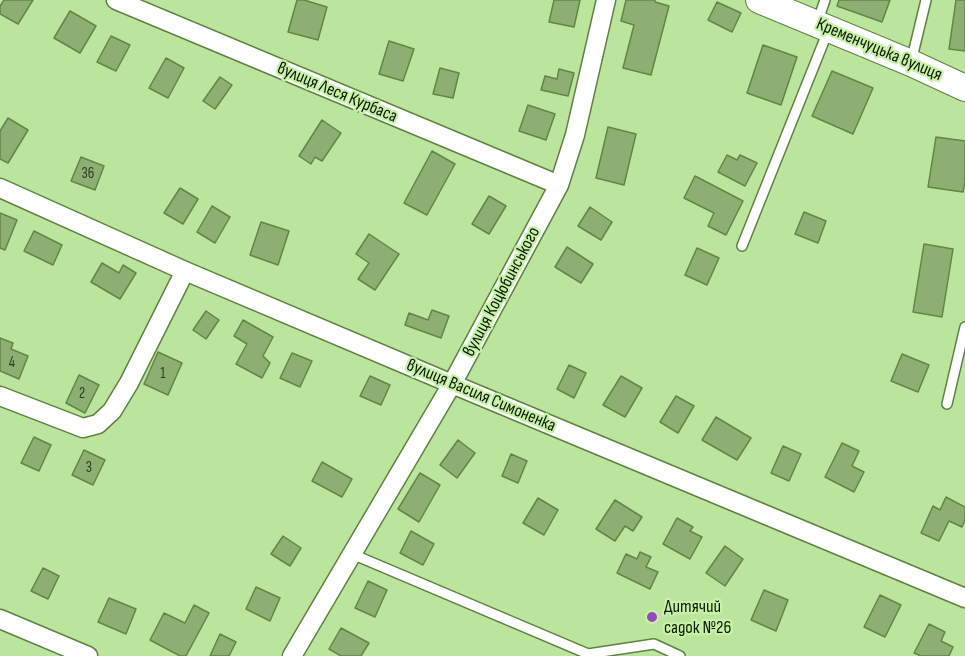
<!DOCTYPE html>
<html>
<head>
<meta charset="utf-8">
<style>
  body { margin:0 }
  canvas { display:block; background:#bbe49d }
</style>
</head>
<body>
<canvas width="965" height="656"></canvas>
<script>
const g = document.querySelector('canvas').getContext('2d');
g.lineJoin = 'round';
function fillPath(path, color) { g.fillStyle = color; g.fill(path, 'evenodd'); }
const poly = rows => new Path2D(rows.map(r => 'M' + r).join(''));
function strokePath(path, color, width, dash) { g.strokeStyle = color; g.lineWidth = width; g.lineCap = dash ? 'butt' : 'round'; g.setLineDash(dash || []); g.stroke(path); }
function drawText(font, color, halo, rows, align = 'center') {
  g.font = font + ' "Sofia Sans Condensed",sans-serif'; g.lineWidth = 4.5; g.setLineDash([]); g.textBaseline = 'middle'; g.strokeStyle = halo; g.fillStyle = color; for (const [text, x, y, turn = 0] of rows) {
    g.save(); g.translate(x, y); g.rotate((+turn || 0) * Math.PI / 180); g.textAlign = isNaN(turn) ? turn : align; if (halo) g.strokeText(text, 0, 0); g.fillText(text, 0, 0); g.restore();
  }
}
const building = poly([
  [4,0,33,0,18,24,0,14,0,6,4,0],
  [297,0,304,0,327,7,318,40,288,32,297,0],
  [554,0,580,0,574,27,549,22,554,0],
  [626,0,655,0,655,2,669,6,651,75,623,68,634,25,621,21,626,0],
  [839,0,890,0,882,22,837,6,839,0],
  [956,0,965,0,965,51,949,49,956,0],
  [717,2,741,13,732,32,708,20,717,2],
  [70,11,96,26,80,53,54,38,70,11],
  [111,36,130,45,116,71,97,62,111,36],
  [389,41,414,49,403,81,379,74,389,41],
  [763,45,797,57,781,105,747,93,763,45],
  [166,58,184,68,168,98,149,88,166,58],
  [440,68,459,73,453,98,433,94,440,68],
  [559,69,574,73,568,96,541,90,545,76,557,79,559,69],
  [832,71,873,88,853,134,812,116,832,71],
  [220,77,232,85,215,109,203,101,220,77],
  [528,105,555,114,546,140,519,131,528,105],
  [8,118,28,130,8,163,0,159,0,131,8,118],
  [322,120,341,133,322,161,315,157,311,164,299,156,322,120],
  [608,127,636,134,624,185,596,178,608,127],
  [936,137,965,141,965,182,963,192,928,187,936,137],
  [432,151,455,164,427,215,404,203,432,151],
  [727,155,737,160,740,155,757,163,745,186,718,172,727,155],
  [81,157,104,166,95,190,71,181,81,157],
  [695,176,743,201,726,235,708,226,714,213,684,198,695,176],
  [180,188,198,199,183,224,164,213,180,188],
  [489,196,506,206,489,234,472,224,489,196],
  [212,206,230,217,215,243,197,232,212,206],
  [590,207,612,222,601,240,578,226,590,207],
  [804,212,826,221,818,243,795,234,804,212],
  [0,213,17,220,5,250,0,248,0,213],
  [261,222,289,231,278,265,250,255,261,222],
  [34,231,62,245,53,265,24,251,34,231],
  [369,234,399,254,375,290,358,279,369,263,356,254,369,234],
  [924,244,953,249,942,317,913,312,924,244],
  [567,247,593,264,581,283,555,267,567,247],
  [697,248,719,258,707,285,685,275,697,248],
  [102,263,119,273,123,265,136,273,120,299,91,282,102,263],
  [432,310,449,316,441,338,405,325,409,313,428,320,432,310],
  [206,311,219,320,206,339,193,330,206,311],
  [243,320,273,337,263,356,270,363,262,378,236,364,247,344,234,336,243,320],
  [0,338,13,343,11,349,28,356,19,379,0,371,0,338],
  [158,352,182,363,168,395,144,384,158,352],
  [292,353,312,361,300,387,280,378,292,353],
  [902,354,929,365,918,392,891,381,902,354],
  [569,365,586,373,574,398,557,389,569,365],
  [79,375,99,385,85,413,66,403,79,375],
  [370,376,390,385,381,405,360,396,370,376],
  [621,376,642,388,625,417,603,405,621,376],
  [676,396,694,406,678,433,660,422,676,396],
  [716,417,751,438,737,460,702,440,716,417],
  [34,437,51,445,39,471,21,463,34,437],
  [458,440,475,453,457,478,440,465,458,440],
  [842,443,859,451,852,466,864,472,854,492,825,477,842,443],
  [783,446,801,454,789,481,771,473,783,446],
  [84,450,105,460,93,485,72,475,84,450],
  [511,454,527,461,518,483,502,476,511,454],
  [322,462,352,479,342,497,312,481,322,462],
  [420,473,440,485,419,522,398,509,420,473],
  [946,497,965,507,965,520,962,527,949,521,939,541,921,533,933,506,940,510,946,497],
  [538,498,558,510,544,535,523,523,538,498],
  [615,500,642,517,633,531,625,526,615,541,596,529,615,500],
  [677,518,693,527,690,531,702,537,690,559,663,544,677,518],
  [411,531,434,544,423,565,400,553,411,531],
  [283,536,301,548,290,566,271,554,283,536],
  [725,546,743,559,725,586,706,573,725,546],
  [640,552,651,557,646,567,658,572,650,589,617,573,626,554,637,559,640,552],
  [43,568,59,576,48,599,31,591,43,568],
  [368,581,387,590,375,617,355,608,368,581],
  [256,587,280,598,270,621,246,609,256,587],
  [764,590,788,600,776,631,751,620,764,590],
  [880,595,901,605,885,637,864,627,880,595],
  [109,598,136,609,126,634,98,622,109,598],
  [194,605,209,613,186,656,180,656,150,640,164,613,185,623,194,605],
  [929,624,945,632,941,641,953,647,949,656,921,656,914,653,929,624],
  [341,628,369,643,361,656,341,656,329,649,341,628],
  [220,634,236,642,229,656,210,656,220,634]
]);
fillPath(building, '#8daf74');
strokePath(building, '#628644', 1.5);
const lane = poly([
  [817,23,825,0],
  [911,62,926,0],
  [742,246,828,31],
  [947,404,965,327],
  [352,554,588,654,654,644,680,656]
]);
const street = poly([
  [116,0,559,185],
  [0,188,185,271,452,384,965,598],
  [0,396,83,428,98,424,112,411,129,383,185,271],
  [0,619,88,656],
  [292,656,452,384,559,185,575,135,606,0]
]);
const secondary = poly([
  [759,0,911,63,965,88]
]);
strokePath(lane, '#5e8240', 12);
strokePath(street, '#5e8240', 21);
strokePath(secondary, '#5e8240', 28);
strokePath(lane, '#fff', 9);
strokePath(street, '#fff', 18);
strokePath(secondary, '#fff', 26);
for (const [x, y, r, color] of [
  [652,617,6,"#9449ba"]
]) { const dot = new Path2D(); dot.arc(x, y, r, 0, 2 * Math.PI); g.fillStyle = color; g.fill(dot); strokePath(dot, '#c8f1aa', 2); }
drawText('15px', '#2c3f1e', null, [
  ["36",88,174],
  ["4",12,363],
  ["1",163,374],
  ["2",82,394],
  ["3",89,468]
]);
drawText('18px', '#0c1a02', '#c8f1aa', [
  ["Кременчуцька вулиця",879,50,23],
  ["вулиця Леся Курбаса",337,93,23],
  ["вулиця Коцюбинського",502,292,-62],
  ["вулиця Василя Симоненка",481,396,23]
]);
drawText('18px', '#0c1a02', '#c8f1aa', [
  ["Дитячий",664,607],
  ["садок №26",664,628]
], 'left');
</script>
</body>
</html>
